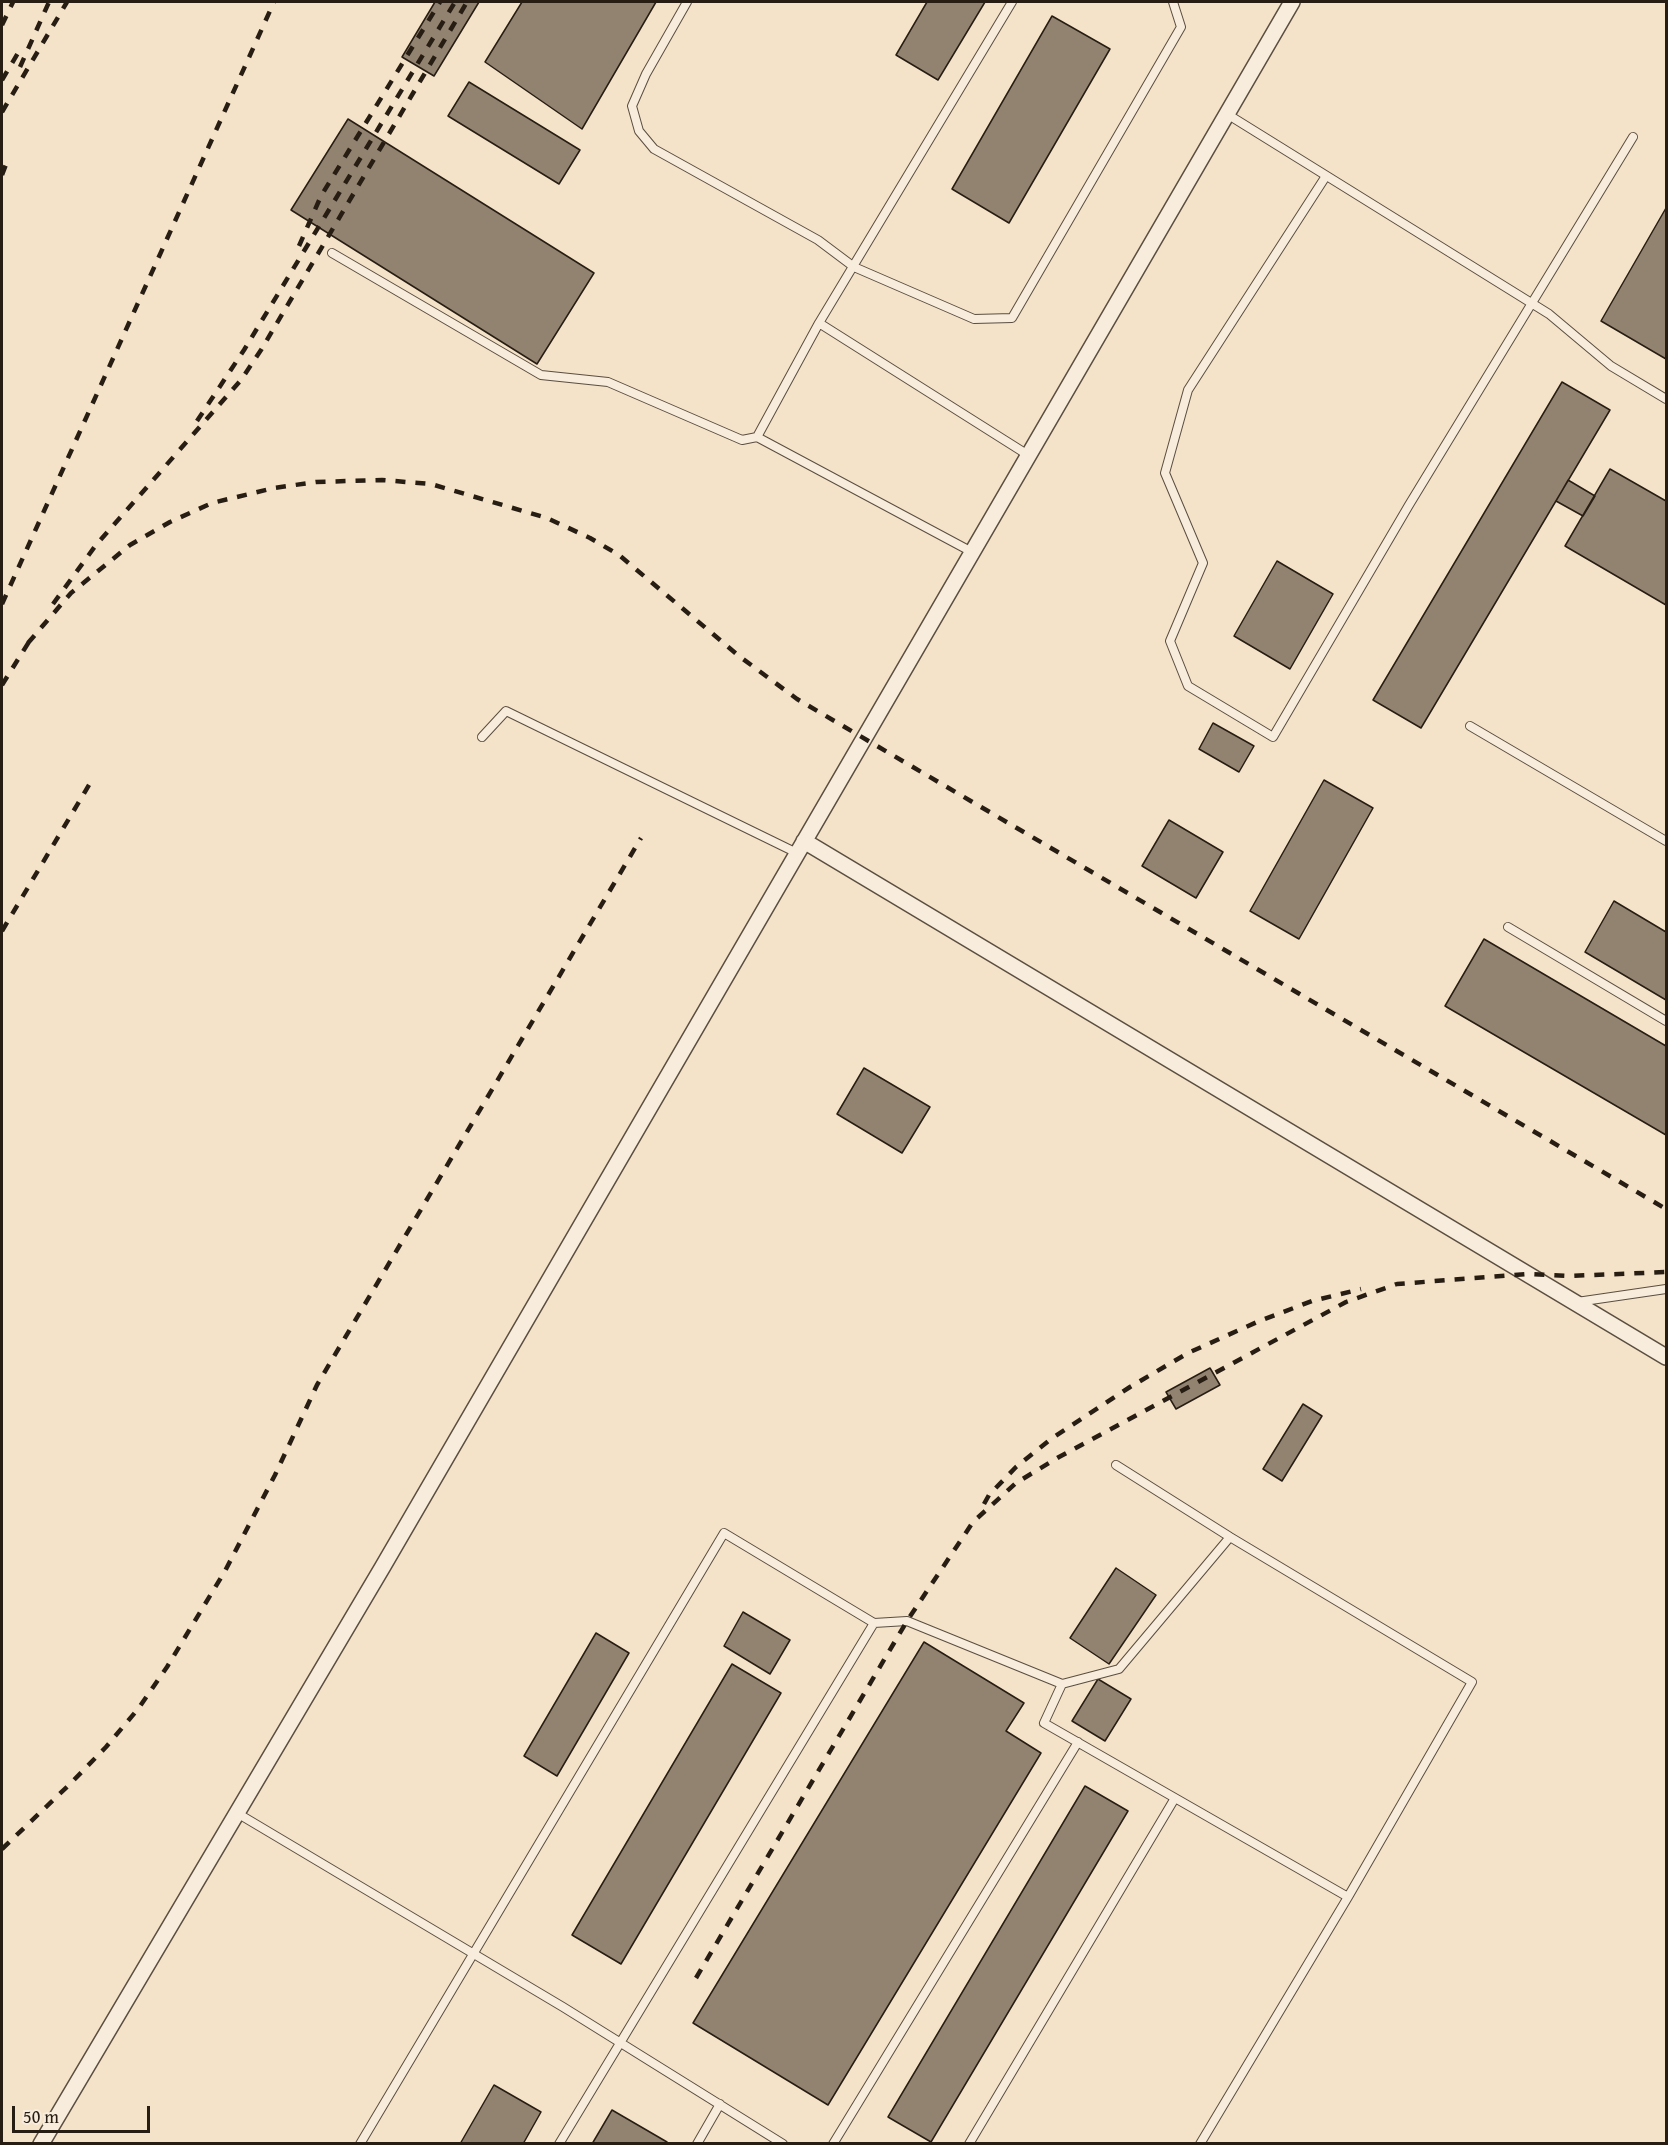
<!DOCTYPE html>
<html>
<head>
<meta charset="utf-8">
<style>
  body { margin:0 }
  #map { position:relative; width:1668px; height:2145px; overflow:hidden; background:#f4e2c9; font-family:"Gentium Book Plus",serif }
  canvas { display:block }
  .frame { position:absolute; inset:0; border:3px solid #271d12; pointer-events:none }
  .scale { position:absolute; left:12px; top:2106px; width:138px; height:27px; box-sizing:border-box; border:3px solid #271d12; border-top:0; padding-left:8px; font-size:18px; line-height:21px; white-space:nowrap; color:#271d12; -webkit-text-stroke:4px #f8ecdc; paint-order:stroke }
</style>
</head>
<body>
<div id="map">
<canvas width="1668" height="2145"></canvas>
<div class="frame"></div>
<div class="scale">50 m</div>
</div>
<script>
const g = document.querySelector('canvas').getContext('2d');
g.lineJoin = 'round';
function fillPath(path, color) { g.fillStyle = color; g.fill(path, 'evenodd'); }
const poly = rows => new Path2D(rows.map(r => 'M' + r).join(''));
function strokePath(path, color, width, dash) { g.strokeStyle = color; g.lineWidth = width; g.lineCap = dash ? 'butt' : 'round'; g.setLineDash(dash || []); g.stroke(path); }
const building = poly([
  [435,2,479,2,434,76,402,57,435,2],
  [522,2,656,2,582,129,485,62,522,2],
  [927,2,985,2,938,80,896,55,927,2],
  [1052,16,1110,49,1009,223,952,189,1052,16],
  [469,82,580,150,559,184,448,116,469,82],
  [348,119,594,273,537,364,291,210,348,119],
  [1666,208,1666,359,1601,321,1666,208],
  [1562,382,1610,410,1421,728,1373,700,1562,382],
  [1610,469,1666,501,1666,605,1565,546,1610,469],
  [1568,480,1595,496,1583,516,1556,501,1568,480],
  [1277,561,1333,594,1290,669,1234,636,1277,561],
  [1213,723,1254,746,1239,772,1199,749,1213,723],
  [1324,780,1373,808,1299,939,1250,911,1324,780],
  [1169,820,1223,852,1196,898,1142,866,1169,820],
  [1614,901,1666,932,1666,1000,1585,952,1614,901],
  [1484,939,1666,1046,1666,1135,1445,1006,1484,939],
  [864,1068,930,1107,902,1153,837,1114,864,1068],
  [1210,1368,1220,1385,1176,1409,1166,1392,1210,1368],
  [1303,1404,1322,1416,1282,1481,1263,1469,1303,1404],
  [1116,1568,1156,1595,1109,1664,1070,1638,1116,1568],
  [743,1612,790,1640,770,1674,724,1646,743,1612],
  [596,1633,629,1653,557,1776,524,1756,596,1633],
  [924,1642,1024,1703,1006,1731,1041,1753,828,2105,693,2023,924,1642],
  [732,1664,781,1693,621,1964,572,1935,732,1664],
  [1098,1679,1131,1699,1105,1741,1072,1721,1098,1679],
  [1085,1786,1128,1811,931,2142,888,2117,1085,1786],
  [494,2085,541,2112,523,2144,460,2144,494,2085],
  [612,2110,667,2142,667,2144,592,2144,612,2110]
]);
fillPath(building, '#928371');
strokePath(building, '#271d12', 1.5);
const lane = poly([
  [687,2,646,74,632,106,639,131,654,149,818,240,854,267,974,319,1012,318,1181,27,1173,2],
  [1227,114,1549,314,1611,366,1666,399],
  [1326,176,1188,390,1165,473,1203,563,1170,641,1188,686,1273,737,1409,505,1633,137],
  [332,253,541,375,608,382,742,440,757,437],
  [819,323,1012,2],
  [972,552,757,437,819,323,1028,455],
  [1470,726,1666,841],
  [482,737,506,711,797,853],
  [1508,927,1666,1021],
  [1577,1302,1666,1289],
  [1116,1465,1230,1537,1472,1682,1348,1897,1200,2144],
  [1062,1684,1119,1669,1230,1537],
  [237,1813,563,2007,783,2144],
  [360,2144,724,1533,874,1623],
  [559,2144,874,1623,907,1621,1062,1684,1044,1723,1348,1897],
  [697,2144,720,2104],
  [833,2144,1078,1742],
  [969,2144,1175,1798]
]);
const street = poly([
  [804,841,1666,1357],
  [41,2144,382,1568,1292,2]
]);
strokePath(lane, '#5a4e40', 10);
strokePath(street, '#5a4e40', 18);
strokePath(lane, '#f8ecdc', 8);
strokePath(street, '#f8ecdc', 15);
strokePath(poly([
  [2,25,13,2],
  [20,67,49,2],
  [2,80,21,48],
  [2,112,67,2],
  [2,175,8,159],
  [299,246,321,196,440,2],
  [197,421,244,350,455,2],
  [2,604,274,2],
  [53,604,96,545,241,380,261,350,467,2],
  [28,643,71,593,130,545,170,522,212,503,274,488,316,482,382,480,431,484,547,518,590,538,619,555,739,656,797,699,1666,1209],
  [2,685,32,637],
  [2,931,92,780],
  [984,1504,989,1495,1016,1467,1051,1439,1130,1387,1188,1353,1257,1322,1312,1301,1361,1289],
  [2,1849,70,1784,106,1747,138,1709,167,1667,225,1571,275,1475,317,1385,641,838],
  [696,1978,907,1621,973,1522,1016,1483,1059,1457,1346,1302,1397,1284,1527,1274,1569,1276,1666,1272]
]), '#271d12', 4.5, [10, 10]);
</script>
</body>
</html>
